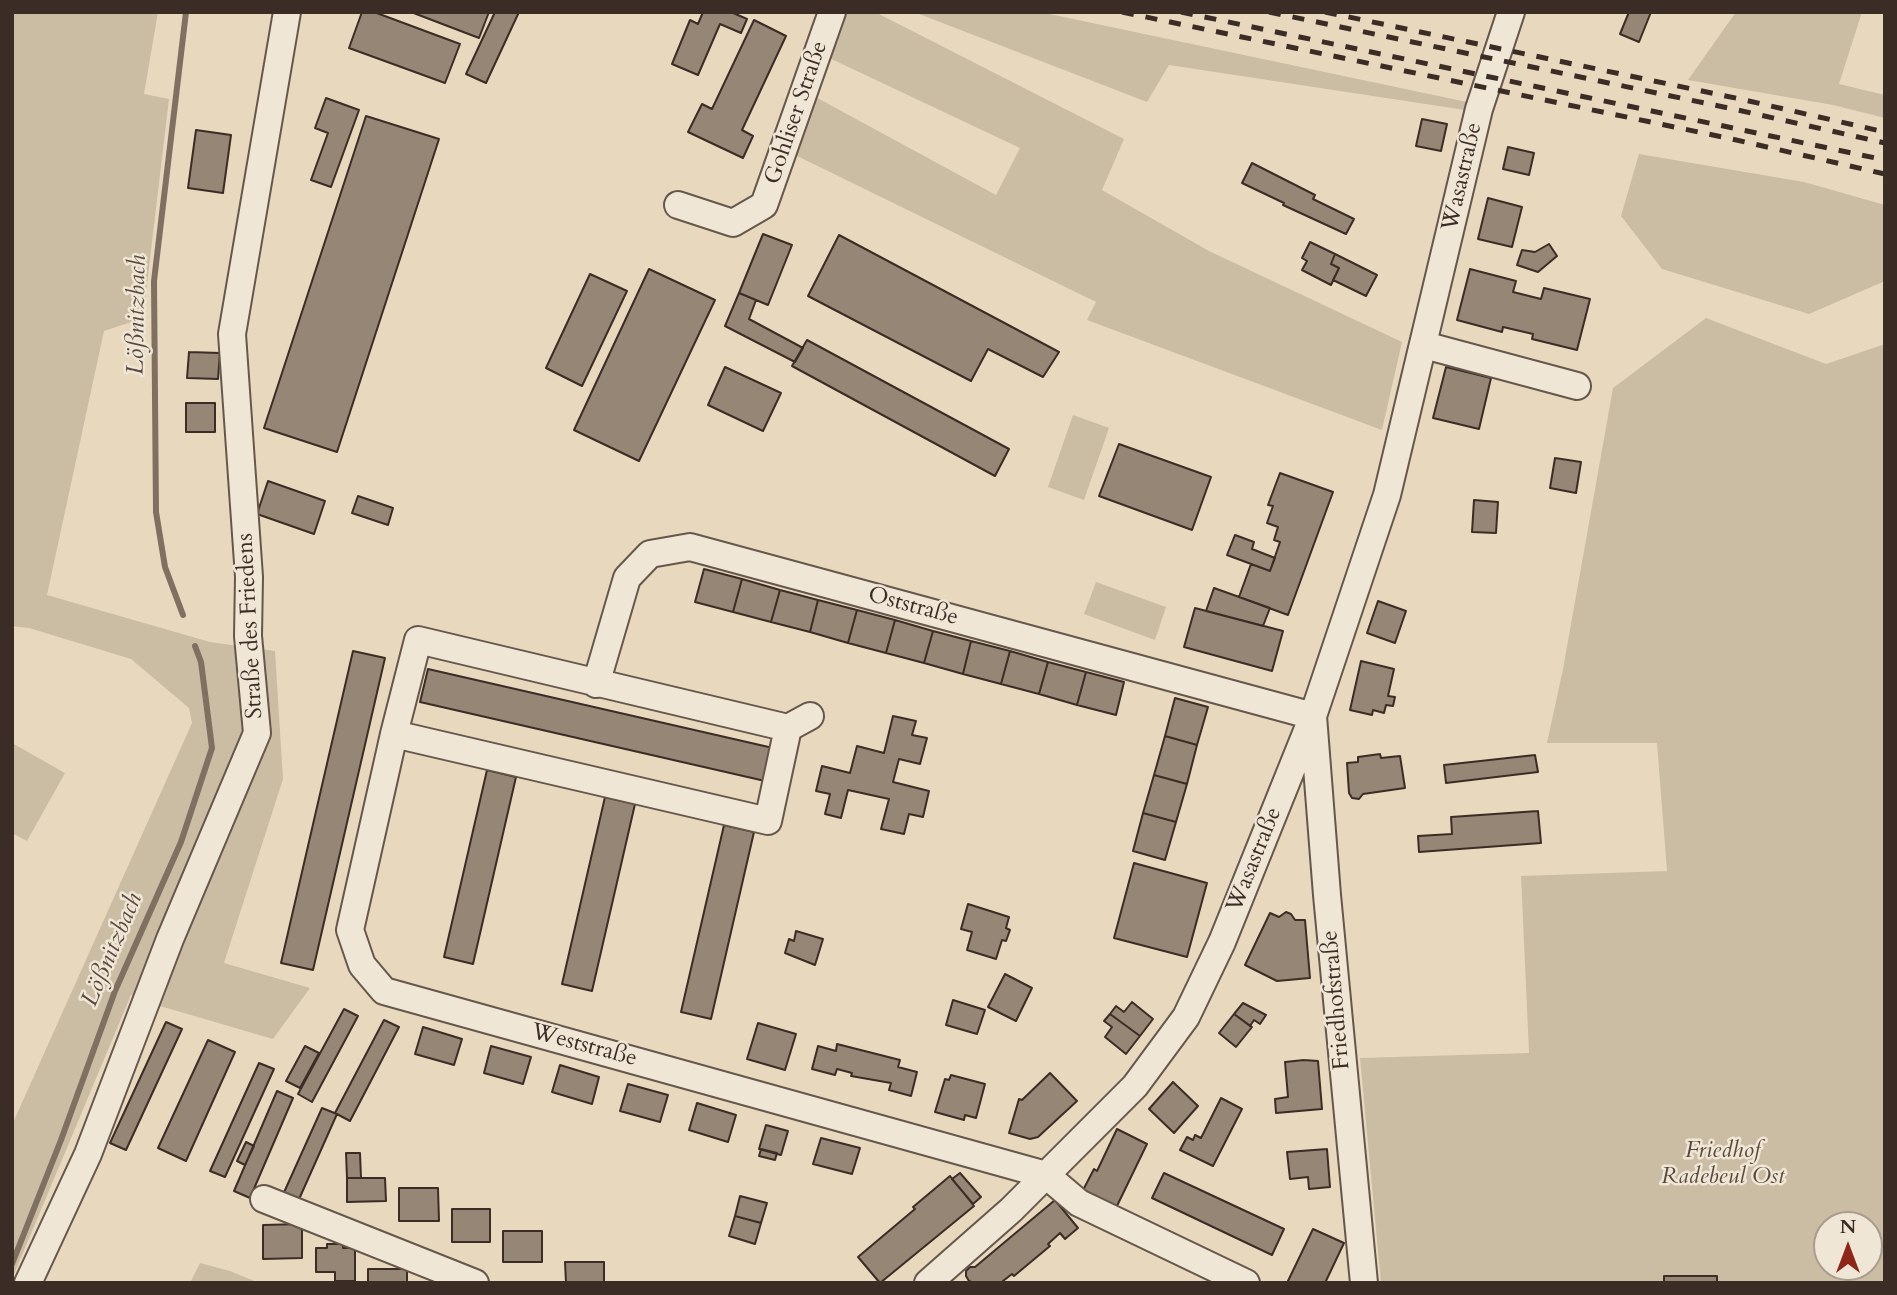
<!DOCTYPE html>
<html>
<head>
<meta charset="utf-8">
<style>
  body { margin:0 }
  #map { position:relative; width:1897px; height:1295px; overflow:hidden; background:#e8d9be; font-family:Cardo,serif }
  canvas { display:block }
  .frame { position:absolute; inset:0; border:14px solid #3b2c26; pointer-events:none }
  .north { position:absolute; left:1813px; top:1211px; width:70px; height:70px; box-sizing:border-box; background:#f0e6d5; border:2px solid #a89c8f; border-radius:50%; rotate:0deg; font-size:19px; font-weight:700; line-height:28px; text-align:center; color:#3b2c26 }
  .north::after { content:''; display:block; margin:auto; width:24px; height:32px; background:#8f2418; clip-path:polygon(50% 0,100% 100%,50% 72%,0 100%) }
</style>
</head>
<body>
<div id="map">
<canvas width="1897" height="1295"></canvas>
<div class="frame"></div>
<div class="north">N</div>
</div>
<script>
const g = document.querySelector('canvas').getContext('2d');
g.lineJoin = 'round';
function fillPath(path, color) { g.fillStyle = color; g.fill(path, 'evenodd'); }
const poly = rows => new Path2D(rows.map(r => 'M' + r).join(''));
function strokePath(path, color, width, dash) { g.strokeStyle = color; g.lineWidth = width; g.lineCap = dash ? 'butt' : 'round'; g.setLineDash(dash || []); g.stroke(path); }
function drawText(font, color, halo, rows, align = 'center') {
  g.font = font + ' Cardo,serif'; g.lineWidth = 5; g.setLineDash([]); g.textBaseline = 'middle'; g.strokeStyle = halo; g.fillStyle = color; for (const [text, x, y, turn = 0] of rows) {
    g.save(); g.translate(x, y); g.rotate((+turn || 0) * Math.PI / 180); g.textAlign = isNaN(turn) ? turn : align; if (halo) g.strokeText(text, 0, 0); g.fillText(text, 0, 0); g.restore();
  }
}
fillPath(poly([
  [12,12,158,12,144,94,169,99,143,318,104,331,47,595,210,642,275,651,283,779,224,963,310,988,273,1039,153,1004,131,995,12,1279,12,1125,192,723,189,708,131,659,29,628,12,626],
  [842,12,875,12,1124,139,1102,190,1209,251,1402,342,1382,430,1087,320,1096,302,791,153,810,94,996,195,1020,148,825,56],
  [914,12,1040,12,1467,102,1465,110,1169,65,1147,102],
  [1736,12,1862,12,1839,84,1885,95,1885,118,1833,105,1688,80],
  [1639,154,1804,182,1885,205,1885,281,1809,314,1662,269,1621,216],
  [1706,318,1826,364,1885,344,1885,1283,1381,1283,1360,1058,1529,1053,1521,876,1667,871,1657,743,1547,743,1563,669,1613,388],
  [1827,1225,1869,1225,1869,1267,1827,1267],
  [1073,415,1109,428,1084,500,1048,487],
  [1096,582,1166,607,1155,640,1084,614],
  [12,743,65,773,27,841,12,833],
  [200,1263,230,1271,259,1283,190,1283]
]), '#cbbca4');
strokePath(poly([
  [183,615,165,567,156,512,154,281,186,12],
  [12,1264,61,1140,115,991,181,842,212,748,201,662,195,646]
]), '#7f7062', 6);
const building = poly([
  [362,12,374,12,460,44,445,83,349,48,362,12],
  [411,12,489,12,479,38,411,12],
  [495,12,519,12,486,83,466,74,495,12],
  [703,12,731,12,747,19,741,33,720,24,698,75,672,64,690,20,698,24,703,12],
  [1629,12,1651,12,1639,42,1620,34,1629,12],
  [754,20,786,36,742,130,753,136,743,158,688,132,702,104,712,109,754,20],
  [326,98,359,110,331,187,311,180,328,133,315,128,326,98],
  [366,116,439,139,337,452,264,428,366,116],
  [1422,119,1447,124,1441,151,1416,146,1422,119],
  [196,130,231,135,223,193,188,188,196,130],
  [1508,147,1534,153,1529,175,1503,169,1508,147],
  [1252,163,1315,195,1313,199,1354,219,1346,234,1283,205,1284,203,1242,183,1252,163],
  [1488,198,1522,207,1512,247,1478,239,1488,198],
  [763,234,792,245,768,305,739,293,763,234],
  [839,235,1059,352,1043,377,988,349,971,381,808,296,839,235],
  [1310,242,1335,254,1331,264,1339,268,1331,285,1302,270,1307,261,1302,258,1310,242],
  [1549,244,1557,256,1538,272,1517,265,1522,250,1535,252,1549,244],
  [1335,254,1377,275,1366,296,1333,280,1339,268,1331,264,1335,254],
  [649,269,715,300,639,461,574,430,649,269],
  [1470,269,1516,281,1513,292,1541,299,1544,288,1590,299,1577,350,1532,339,1533,334,1503,327,1502,332,1457,320,1470,269],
  [590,274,627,291,582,386,546,368,590,274],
  [739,293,756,300,749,319,803,348,795,362,725,326,739,293],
  [807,340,1009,449,995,476,792,366,807,340],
  [189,352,220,353,218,379,187,378,189,352],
  [725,367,781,393,763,431,708,405,725,367],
  [1446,367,1491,378,1479,429,1433,418,1446,367],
  [186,403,215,403,215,432,186,432,186,403],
  [1119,444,1211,477,1192,530,1099,496,1119,444],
  [1555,458,1581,462,1576,493,1550,488,1555,458],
  [1280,473,1333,492,1288,615,1239,597,1251,564,1270,571,1280,542,1274,540,1278,527,1267,523,1273,506,1268,505,1280,473],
  [268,481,325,501,314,534,257,514,268,481],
  [358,496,393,508,388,525,352,513,358,496],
  [1474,500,1498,502,1496,533,1472,532,1474,500],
  [1235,535,1254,542,1252,549,1275,558,1270,571,1227,555,1235,535],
  [704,569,742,579,733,612,695,602,704,569],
  [742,579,780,590,771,622,733,612,742,579],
  [1214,588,1270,608,1263,626,1206,611,1214,588],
  [780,590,818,600,810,632,771,622,780,590],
  [818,600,857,610,848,643,810,632,818,600],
  [1378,601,1406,611,1395,643,1367,633,1378,601],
  [1195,608,1283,631,1272,671,1184,647,1195,608],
  [857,610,895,620,886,653,848,643,857,610],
  [895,620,933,631,924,663,886,653,895,620],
  [933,631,971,641,963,674,924,663,933,631],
  [971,641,1010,651,1001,684,963,674,971,641],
  [353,651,385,658,313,970,281,963,353,651],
  [1010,651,1048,662,1039,694,1001,684,1010,651],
  [1361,661,1394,669,1388,696,1395,697,1393,706,1386,705,1384,713,1373,710,1372,715,1350,710,1361,661],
  [1048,662,1086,672,1077,705,1039,694,1048,662],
  [428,669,773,748,765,781,420,702,428,669],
  [1086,672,1124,682,1116,715,1077,705,1086,672],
  [1175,698,1208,707,1197,745,1165,736,1175,698],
  [893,716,916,721,912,735,927,738,920,764,899,759,893,782,929,791,923,817,909,814,904,834,881,829,889,799,848,790,841,818,825,814,830,794,816,791,822,766,850,773,857,746,884,753,893,716],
  [1165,736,1197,745,1187,784,1154,775,1165,736],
  [1380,754,1381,758,1400,756,1405,788,1363,794,1359,799,1352,798,1349,793,1347,763,1358,762,1358,757,1380,754],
  [1535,755,1538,772,1446,783,1444,765,1535,755],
  [487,770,516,777,473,964,444,957,487,770],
  [1154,775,1187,784,1176,822,1143,813,1154,775],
  [605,797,635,804,592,991,562,984,605,797],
  [1538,811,1541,843,1419,852,1418,836,1452,834,1451,817,1538,811],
  [1143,813,1176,822,1165,860,1133,851,1143,813],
  [724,825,754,832,711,1019,681,1012,724,825],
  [1134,863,1207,883,1187,957,1114,938,1134,863],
  [968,904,1009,917,1006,928,1010,930,1006,941,1002,940,996,959,967,950,972,932,961,929,968,904],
  [1286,912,1291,914,1295,920,1305,920,1310,978,1277,981,1245,965,1270,913,1279,917,1286,912],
  [796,931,823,939,815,965,785,953,789,939,794,941,796,931],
  [1005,974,1032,988,1016,1021,988,1007,1005,974],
  [953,1000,985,1010,977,1034,946,1025,953,1000],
  [1132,1002,1153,1019,1140,1036,1110,1014,1116,1006,1124,1012,1132,1002],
  [1243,1003,1266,1015,1260,1024,1254,1020,1250,1026,1234,1014,1243,1003],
  [344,1009,358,1016,312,1102,298,1094,344,1009],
  [1110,1014,1140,1036,1126,1054,1105,1037,1112,1027,1104,1021,1110,1014],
  [1234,1014,1252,1027,1236,1047,1219,1033,1234,1014],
  [384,1020,399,1027,350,1121,335,1113,384,1020],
  [166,1022,182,1029,126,1150,110,1143,166,1022],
  [758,1023,796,1034,785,1070,747,1059,758,1023],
  [423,1027,462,1039,454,1065,415,1054,423,1027],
  [208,1040,235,1052,186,1161,158,1148,208,1040],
  [837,1044,900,1060,898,1067,917,1072,911,1096,889,1090,891,1083,851,1076,852,1073,837,1069,835,1075,812,1069,818,1046,836,1051,837,1044],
  [305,1046,319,1053,300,1088,286,1081,305,1046],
  [491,1046,531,1057,523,1084,484,1073,491,1046],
  [1304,1060,1318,1061,1322,1109,1276,1113,1275,1099,1288,1097,1285,1062,1304,1060],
  [259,1063,274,1069,225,1177,210,1171,259,1063],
  [560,1065,599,1077,592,1104,552,1092,560,1065],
  [1050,1073,1077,1101,1038,1137,1030,1139,1009,1133,1019,1099,1022,1100,1050,1073],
  [951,1075,985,1084,976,1118,965,1115,964,1120,935,1112,945,1079,949,1080,951,1075],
  [1173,1082,1198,1106,1174,1133,1149,1109,1173,1082],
  [628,1084,668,1095,660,1122,620,1111,628,1084],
  [277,1091,293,1098,250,1198,234,1191,277,1091],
  [1221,1098,1242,1109,1213,1166,1180,1150,1187,1137,1193,1140,1195,1135,1201,1138,1221,1098],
  [697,1103,736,1115,728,1142,689,1130,697,1103],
  [322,1108,337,1114,296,1206,281,1199,322,1108],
  [766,1125,788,1131,781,1155,759,1149,766,1125],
  [1117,1129,1147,1144,1115,1210,1081,1194,1094,1169,1097,1171,1117,1129],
  [821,1138,860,1148,852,1174,813,1164,821,1138],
  [246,1142,254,1146,245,1165,237,1161,246,1142],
  [761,1149,777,1153,775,1160,759,1156,761,1149],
  [1327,1149,1330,1187,1309,1189,1308,1177,1290,1179,1287,1152,1327,1149],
  [346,1153,360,1153,361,1178,347,1178,346,1153],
  [960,1173,981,1197,973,1204,952,1179,960,1173],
  [1164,1173,1284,1229,1272,1255,1152,1198,1164,1173],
  [950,1176,974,1206,880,1283,858,1257,915,1209,913,1207,950,1176],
  [347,1178,385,1178,386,1201,347,1202,347,1178],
  [399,1188,438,1188,439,1221,399,1221,399,1188],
  [740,1196,767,1203,761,1223,735,1216,740,1196],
  [1055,1200,1078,1228,1065,1239,1060,1233,1048,1244,1050,1246,1014,1276,1012,1274,1003,1281,1005,1283,974,1283,969,1281,966,1276,966,1271,970,1267,975,1267,1055,1200],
  [452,1209,490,1209,490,1242,452,1242,452,1209],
  [735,1216,761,1223,755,1244,729,1236,735,1216],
  [302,1224,302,1258,263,1259,263,1225,302,1224],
  [1313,1229,1344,1243,1325,1283,1287,1283,1313,1229],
  [503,1231,542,1231,542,1262,503,1262,503,1231],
  [327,1244,343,1244,343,1248,355,1248,355,1281,335,1281,335,1272,316,1272,316,1248,327,1248,327,1244],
  [565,1262,604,1262,604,1283,566,1283,565,1262],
  [368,1269,407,1269,407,1283,368,1283,368,1269],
  [1664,1276,1717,1276,1717,1283,1664,1283,1664,1276]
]);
fillPath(building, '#958675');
strokePath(building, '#3b2c26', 2);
const minor = poly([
  [678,205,733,223,764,205,832,12],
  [1424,345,1577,386],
  [596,684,627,578,650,554,690,547,1313,716,1327,895,1364,1283],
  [810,716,788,728,418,640,394,734,350,930,362,965,384,991,1046,1175,1079,1203,1246,1283],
  [394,734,768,821,788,728],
  [264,1199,475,1283],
  [28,1283,88,1154,170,939,257,733,248,636,249,577,232,334,287,12],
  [928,1283,1011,1210,1135,1086,1186,1017,1222,942,1313,716,1387,495,1479,109,1511,12]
]);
strokePath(minor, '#66574c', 30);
strokePath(minor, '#f0e6d5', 26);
strokePath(poly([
  [1122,12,1732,139,1885,174],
  [1181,12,1885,160],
  [1269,12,1738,110,1885,143],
  [1325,12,1740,99,1885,132]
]), '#3b2c26', 5, [12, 12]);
drawText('23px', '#3b2c26', '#f0e6d5', [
  ["Gohliser Straße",797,113,-71],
  ["Wasastraße",1463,177,-77],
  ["Oststraße",913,607,15],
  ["Straße des Friedens",251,626,-93],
  ["Wasastraße",1255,860,-68],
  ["Friedhofstraße",1337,1000,-95],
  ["Weststraße",584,1046,15]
]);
drawText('italic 23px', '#58493f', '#f0e6d5', [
  ["Friedhof",1723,1152],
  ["Radebeul Ost",1723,1178]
]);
drawText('italic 24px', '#58483f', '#f0e6d5', [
  ["Lößnitzbach",138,315,-89],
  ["Lößnitzbach",113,950,-67]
]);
</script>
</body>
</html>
